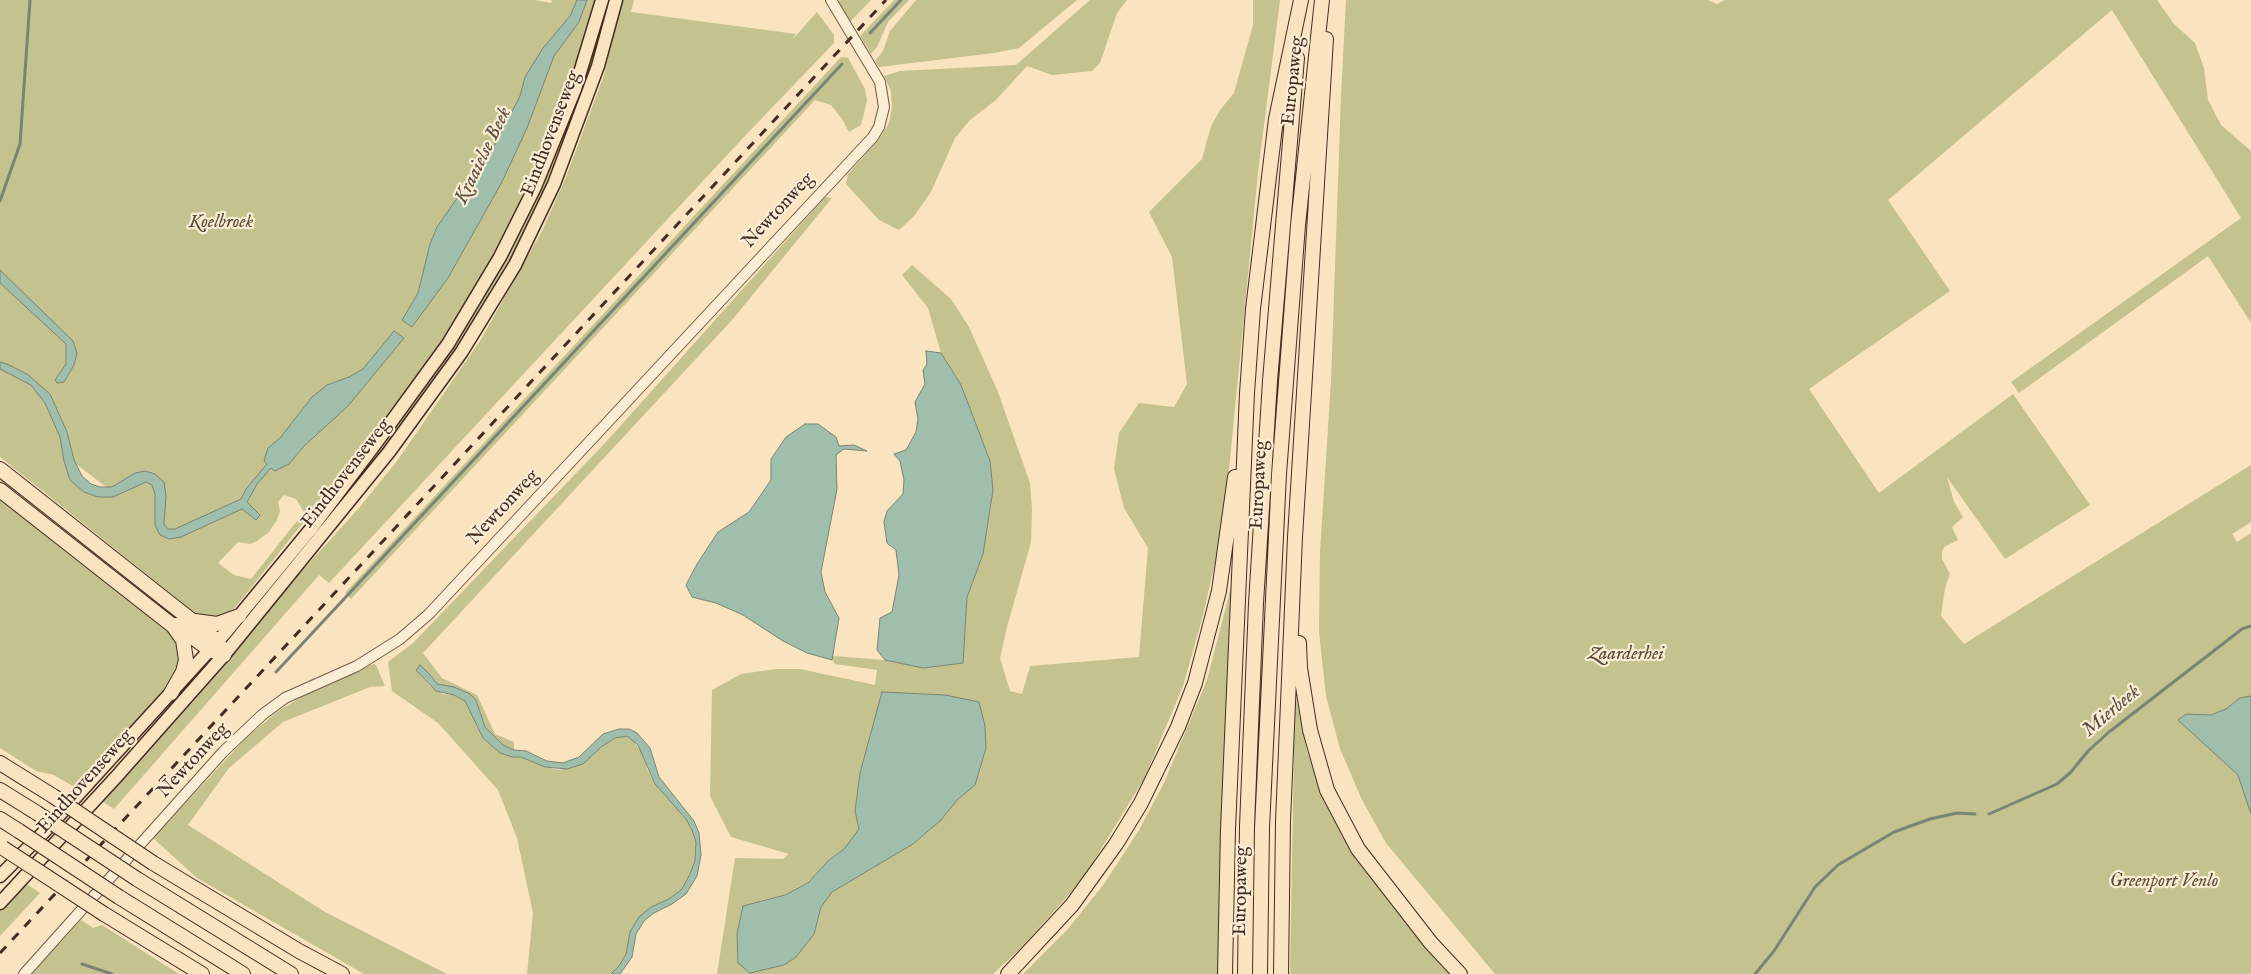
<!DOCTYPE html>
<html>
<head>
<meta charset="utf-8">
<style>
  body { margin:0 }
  canvas { display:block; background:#fae3bf }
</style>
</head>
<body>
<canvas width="2251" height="974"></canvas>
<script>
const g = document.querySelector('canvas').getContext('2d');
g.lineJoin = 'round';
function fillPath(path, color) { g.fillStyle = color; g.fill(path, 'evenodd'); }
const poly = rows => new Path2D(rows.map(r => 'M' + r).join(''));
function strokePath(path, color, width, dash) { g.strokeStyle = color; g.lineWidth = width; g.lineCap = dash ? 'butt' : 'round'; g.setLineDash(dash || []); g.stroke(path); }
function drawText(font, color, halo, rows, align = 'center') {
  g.font = font + ' "IM FELL English",serif'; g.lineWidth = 4.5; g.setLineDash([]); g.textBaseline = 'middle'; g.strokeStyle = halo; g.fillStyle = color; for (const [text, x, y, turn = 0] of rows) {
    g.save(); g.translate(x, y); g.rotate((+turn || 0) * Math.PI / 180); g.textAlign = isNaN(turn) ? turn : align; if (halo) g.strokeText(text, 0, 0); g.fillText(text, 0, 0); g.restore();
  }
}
fillPath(poly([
  [0,0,535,0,551,3,552,0,577,0,575,6,586,3,587,0,597,0,566,102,514,221,444,342,375,437,346,469,234,609,222,617,211,619,199,616,189,608,0,457],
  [64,455,117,495,70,480],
  [284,495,296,499,304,512,251,579,234,575,218,563,238,542,250,544,257,541,269,532,277,520,280,511,278,502],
  [605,0,609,0,602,41,566,148,504,278,409,419,243,627,238,624,495,273],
  [622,0,634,0,631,12,796,34,793,39,817,12,834,35,834,43,742,139,329,583,319,575,114,809,102,801,193,701,281,594,359,508,397,461,480,341,542,231,566,177,604,75],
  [840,0,871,0,850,22,838,1],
  [894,0,909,0,888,22,877,47,871,54,860,36],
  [916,0,1077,0,1019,48,994,53,879,67,875,61,883,51,890,31],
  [1090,0,1127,0,1117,13,1100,63,1092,71,1052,75,1027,66,996,100,970,120,955,138,931,192,914,216,899,230,879,220,846,184,848,174,880,138,889,123,892,107,891,91,884,76,900,71,1016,65],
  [1253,0,1280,0,1258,172,1228,480,1219,546,1202,619,1183,686,1144,779,1082,880,1021,948,993,974,717,974,735,858,783,859,789,854,731,837,710,796,712,690,741,674,776,669,800,669,875,685,877,670,835,664,832,660,833,656,885,660,923,668,963,663,967,597,983,554,993,490,990,461,961,385,941,353,928,308,902,275,912,265,951,299,969,327,998,392,1030,483,1032,509,1031,542,1007,627,1000,658,1010,691,1022,694,1030,666,1139,657,1148,548,1124,508,1114,469,1119,433,1139,403,1174,407,1187,384,1172,257,1149,212,1202,159,1211,126,1220,110,1234,93,1253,25],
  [882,692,899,694,986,748,975,785,957,800,941,820,913,844,832,892,821,907,814,934,760,901,785,895,808,883,828,861,844,849,859,829,855,811,860,773],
  [1346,0,1708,0,1717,4,1725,0,2157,0,2174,24,2195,43,2204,68,2208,100,2221,125,2251,151,2251,323,2208,256,2019,393,2011,382,2241,218,2112,10,1888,200,1950,291,1809,389,1879,493,2013,394,2090,505,2005,559,1947,477,1954,502,1963,517,1952,527,1958,540,1944,547,1942,552,1942,559,1950,574,1945,588,1941,616,1964,644,2251,465,2251,522,2232,534,2237,542,2251,533,2251,974,1495,974,1386,843,1362,800,1340,749,1326,696,1319,632,1320,552,1331,381,1341,96],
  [841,57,848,58,865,89,867,101,861,125,849,132,842,119,831,105,815,100,351,599,345,593],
  [825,197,832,198,732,320,423,653,442,678,477,695,495,734,514,742,514,750,503,745,492,736,483,723,480,711,460,689,437,684,431,676,420,665,416,670,430,686,443,694,454,695,465,701,474,716,477,728,512,757,521,757,545,767,559,770,583,764,601,747,615,738,623,735,632,738,645,758,647,769,655,784,686,819,692,830,696,842,695,861,690,874,682,889,669,899,651,907,630,932,626,954,619,966,611,974,527,974,533,913,517,838,498,790,438,723,392,691,388,662,413,643,606,442],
  [0,472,191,623,187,627,115,570,76,545,0,485],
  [0,499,85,567,121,590,177,637,181,661,170,682,76,788,54,775,36,771,0,748],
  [1231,587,1218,974,1023,974,1067,930,1104,884,1139,830,1164,783,1207,680],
  [373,664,376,665,385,686,370,687,283,722,229,768,188,825,325,912,447,974,364,974,197,878,153,838,248,736,278,711,307,694],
  [1295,693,1307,751,1321,790,1341,832,1373,880,1453,974,1290,974],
  [25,883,40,893,0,936,0,909],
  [81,920,93,928,102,925,179,974,31,974]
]), '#c4c28e');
const water = poly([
  [577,0,587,0,579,22,554,56,527,128,502,182,448,278,412,327,402,320,418,293,430,244,437,227,495,144,520,96,525,77,543,48,570,16,577,0],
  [0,270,73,341,77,353,74,365,64,382,57,383,55,380,66,364,66,344,0,283,0,270],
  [394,331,404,338,348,406,304,446,289,464,275,471,271,468,257,484,247,502,260,515,258,518,256,520,242,509,181,537,169,539,160,535,155,525,155,494,152,485,146,482,113,497,98,497,84,492,70,480,64,461,60,437,45,403,31,385,0,369,0,362,7,364,27,374,50,394,67,432,74,460,82,476,91,484,100,487,112,487,135,473,145,471,155,474,164,482,166,496,164,524,168,529,175,529,241,499,246,489,267,464,264,461,268,448,280,438,312,397,327,385,349,377,363,369,394,331],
  [926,351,941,353,961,385,990,461,993,490,983,554,967,597,963,663,923,668,885,660,877,650,880,618,892,612,899,575,896,550,887,543,884,522,887,511,903,494,904,480,900,461,894,454,906,450,916,432,918,419,915,402,925,384,923,370,927,364,926,351],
  [805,424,818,424,836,437,839,446,854,445,867,451,844,449,836,455,837,489,821,572,825,592,839,618,832,660,807,653,783,641,743,615,716,603,692,597,686,585,697,564,718,532,749,512,771,480,771,459,786,437,805,424],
  [420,665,431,676,437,684,454,687,470,694,476,700,485,727,503,745,514,750,526,751,547,761,563,763,579,757,603,734,619,729,629,729,637,733,650,748,659,777,694,821,699,833,701,855,697,876,686,894,672,904,654,913,644,921,636,934,632,957,620,974,611,974,619,966,626,954,630,932,639,917,651,907,669,899,682,889,690,874,695,861,696,842,692,830,686,819,655,784,638,745,627,736,615,738,601,747,583,764,567,769,545,767,521,757,512,757,500,753,483,738,465,701,454,695,436,691,416,670,420,665],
  [882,692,945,695,979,702,985,726,986,748,975,785,957,800,941,820,913,844,832,892,821,907,814,934,796,957,784,965,750,973,738,963,737,934,743,906,785,895,808,883,828,861,844,849,859,829,855,811,860,773,882,692],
  [2251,696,2251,814,2238,775,2178,720,2186,714,2211,715,2226,709,2240,698,2251,696]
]);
fillPath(water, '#9fbfac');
strokePath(water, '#7a8475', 1);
strokePath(poly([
  [870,33,901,0],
  [0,201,20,144,30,0],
  [276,672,842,64],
  [1989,814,2057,784,2071,772,2088,751,2109,732,2242,629,2251,626],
  [82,964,112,974],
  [1755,974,1774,951,1815,887,1838,865,1894,832,1930,819,1957,813,1975,814]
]), '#7a8475', 3);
const minor = poly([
  [24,974,223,752,262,715,285,698,357,666,400,639,429,614,873,137,879,127,884,107,880,82,831,0]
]);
const major = poly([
  [0,876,43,833,226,632,310,530,373,447,448,344,500,257,535,187,575,89,602,0],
  [0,903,117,776,224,655,389,452,461,353,515,265,554,184,598,66,616,0]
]);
const highway = poly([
  [0,469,209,634,218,642,224,655],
  [0,490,173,626,183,640,186,660,183,672,171,693],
  [195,621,217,624,239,616],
  [176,625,210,650,224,655],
  [1299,643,1300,668,1310,730,1327,790,1358,849,1431,943,1460,974],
  [0,763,53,796],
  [0,790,37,813],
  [0,819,19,831],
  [153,863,299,951,342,974],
  [137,879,291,974],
  [119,897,243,974],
  [104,914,202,974],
  [1008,974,1072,905,1116,844,1141,803,1178,727,1195,683,1219,591,1235,477],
  [1225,974,1228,829,1247,393,1253,309,1276,119,1301,0],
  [1245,974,1247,826,1256,603,1270,381,1297,58],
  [1260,974,1262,828,1279,474,1298,225,1322,0],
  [1281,974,1283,821,1295,537,1326,39]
]);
strokePath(minor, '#715a49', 12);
strokePath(major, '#432c22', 15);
strokePath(highway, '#432c22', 16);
strokePath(minor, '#fcedd5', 10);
strokePath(major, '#fae3bf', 12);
strokePath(highway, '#fae3bf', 14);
strokePath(poly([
  [0,953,886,0]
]), '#432c22', 3, [9, 9]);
const highwayBridge = poly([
  [53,796,153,863],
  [37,813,137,879],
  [19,831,119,897],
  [3,848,104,914]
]);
strokePath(highwayBridge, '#432c22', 16, []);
strokePath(highwayBridge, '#fae3bf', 14);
drawText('19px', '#432c22', '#fcedd5', [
  ["Europaweg",1294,81,-84],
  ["Eindhovenseweg",552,134,-69],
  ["Newtonweg",779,211,-47],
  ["Eindhovenseweg",347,474,-52],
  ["Europaweg",1260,485,-87],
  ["Newtonweg",504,508,-47],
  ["Newtonweg",194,761,-47],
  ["Eindhovenseweg",86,782,-48],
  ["Europaweg",1242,891,-89]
]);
drawText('italic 19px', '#5d4a38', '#fcedd5', [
  ["Koelbroek",221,223],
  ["Zaarderhei",1626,655],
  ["Greenport Venlo",2164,882]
]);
drawText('italic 20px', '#5a5144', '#fcedd5', [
  ["Kraaielse Beek",484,156,-64],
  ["Mierbeek",2112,712,-40]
]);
</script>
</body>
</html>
